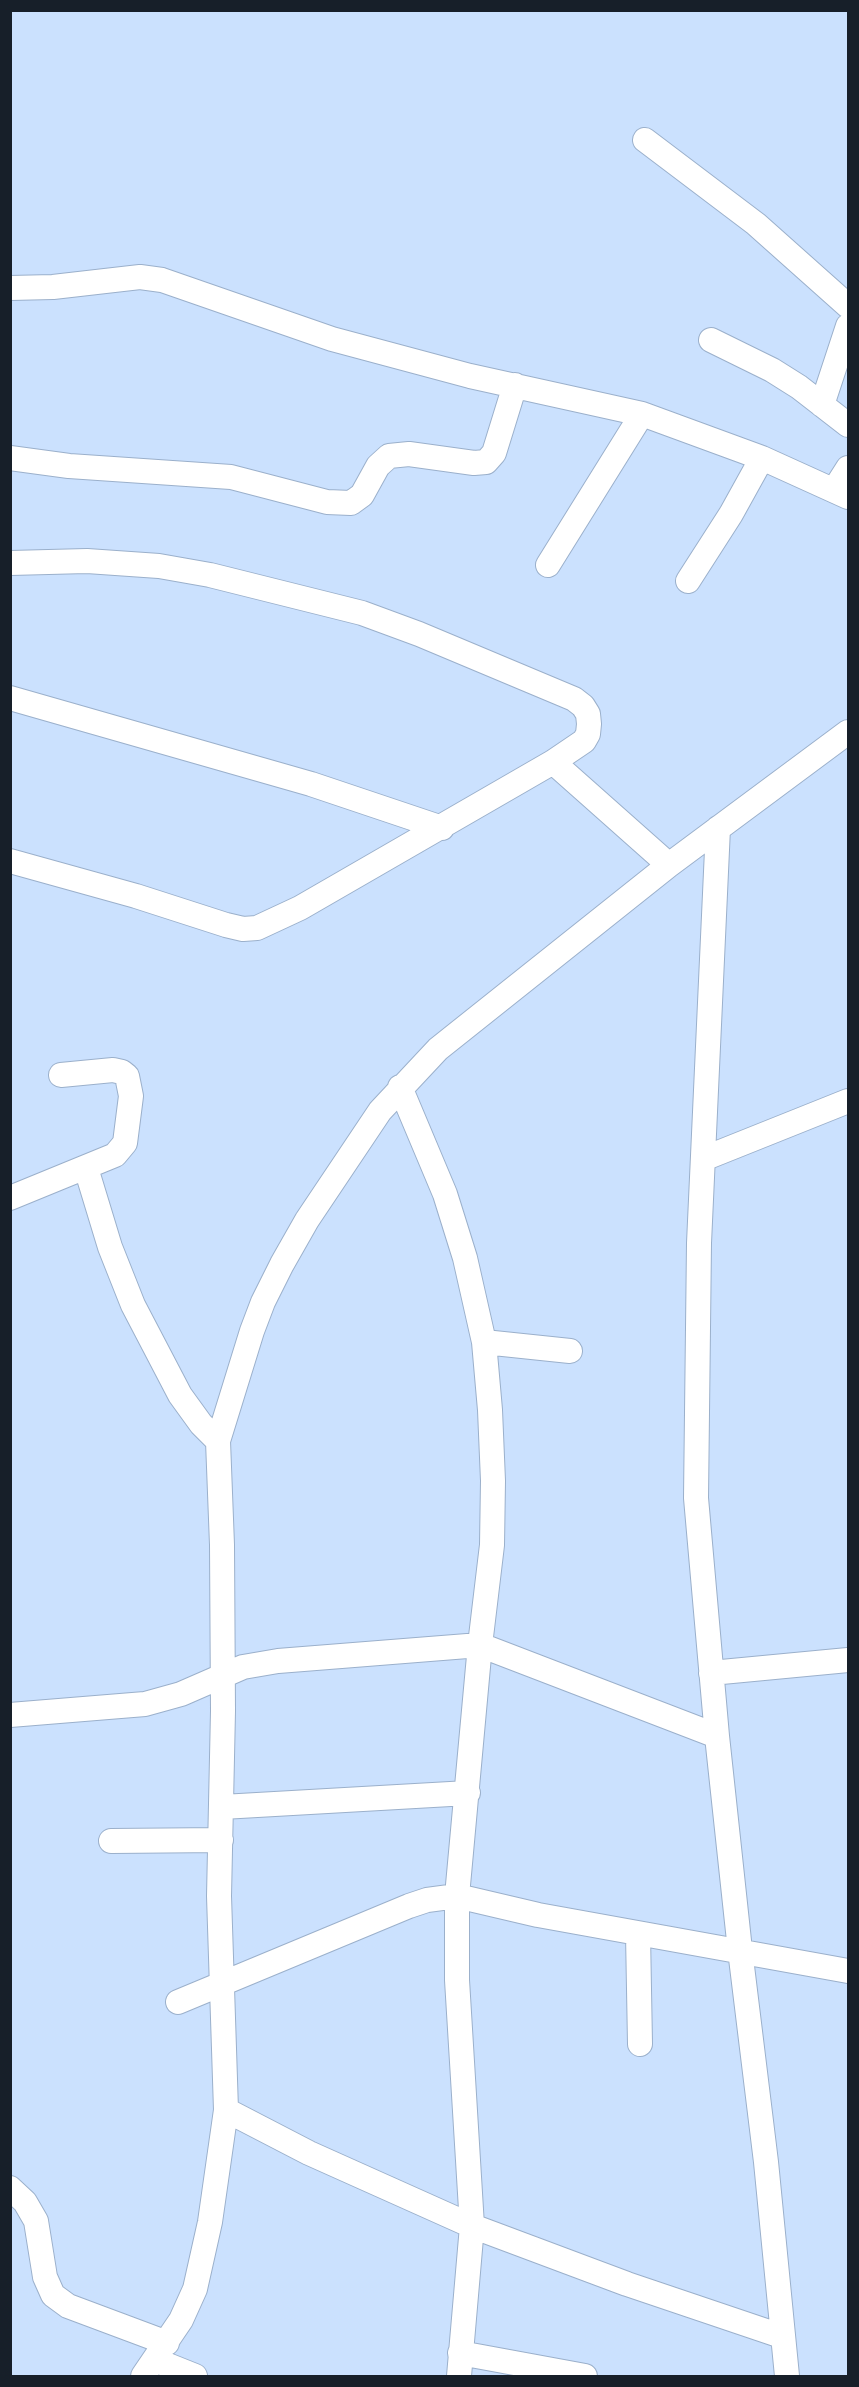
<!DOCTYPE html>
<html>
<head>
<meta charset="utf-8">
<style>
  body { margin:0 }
  #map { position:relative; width:859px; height:2387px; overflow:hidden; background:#cbe1fe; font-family:"Public Sans",sans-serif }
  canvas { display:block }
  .frame { position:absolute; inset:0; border:12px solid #171f29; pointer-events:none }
</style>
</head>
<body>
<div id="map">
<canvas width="859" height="2387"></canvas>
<div class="frame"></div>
</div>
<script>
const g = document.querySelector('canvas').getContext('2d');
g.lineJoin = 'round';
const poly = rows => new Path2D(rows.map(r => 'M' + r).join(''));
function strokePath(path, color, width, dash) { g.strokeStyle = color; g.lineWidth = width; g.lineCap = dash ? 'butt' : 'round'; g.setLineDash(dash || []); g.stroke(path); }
const minor = poly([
  [645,140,756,224,848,306],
  [10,288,53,287,140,277,162,280,332,339,470,376,642,414,762,458,848,497],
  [711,340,772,370,799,387,848,425],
  [822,405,848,326],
  [10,458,69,466,231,477,327,502,351,503,362,495,378,466,389,456,409,454,474,463,486,462,494,453,515,385],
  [834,490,848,468],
  [10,563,87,561,159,566,210,575,362,613,419,634,574,699,583,706,588,714,589,724,588,734,584,741,553,762,300,908,257,928,243,929,226,925,136,896,10,861],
  [548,565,642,414],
  [688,581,731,514,762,458],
  [10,698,311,784,442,828],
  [553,762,669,865],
  [718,828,699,1243,696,1498,717,1736,740,1950,766,2162,787,2376],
  [400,1087,445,1194,465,1258,484,1342,490,1410,493,1481,492,1545,480,1645,457,1896,457,1980,472,2226,459,2376],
  [703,1159,848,1101],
  [86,1168,110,1247,133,1305,180,1395,201,1424,218,1441],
  [10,1198,115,1155,125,1143,131,1096,127,1076,122,1072,113,1070,61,1075],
  [484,1342,570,1351],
  [711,1673,848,1660],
  [10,1715,145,1704,181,1694,243,1667,278,1661,480,1645,717,1736],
  [222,1807,468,1793],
  [111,1841,221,1840],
  [638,1934,640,2044],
  [178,2002,409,1906,427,1900,457,1896,538,1915,848,1971],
  [226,2110,309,2153,472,2226,627,2284,781,2336],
  [10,2188,25,2202,36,2221,45,2277,53,2295,68,2306,167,2343],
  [460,2353,585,2376],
  [155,2360,195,2376],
  [143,2376,181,2320,195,2289,210,2222,226,2110,219,1896,223,1711,222,1545,218,1441,252,1331,263,1302,282,1264,307,1220,380,1111,438,1049,669,865,848,732]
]);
strokePath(minor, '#9bb0cb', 26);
strokePath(minor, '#fff', 24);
</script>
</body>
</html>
